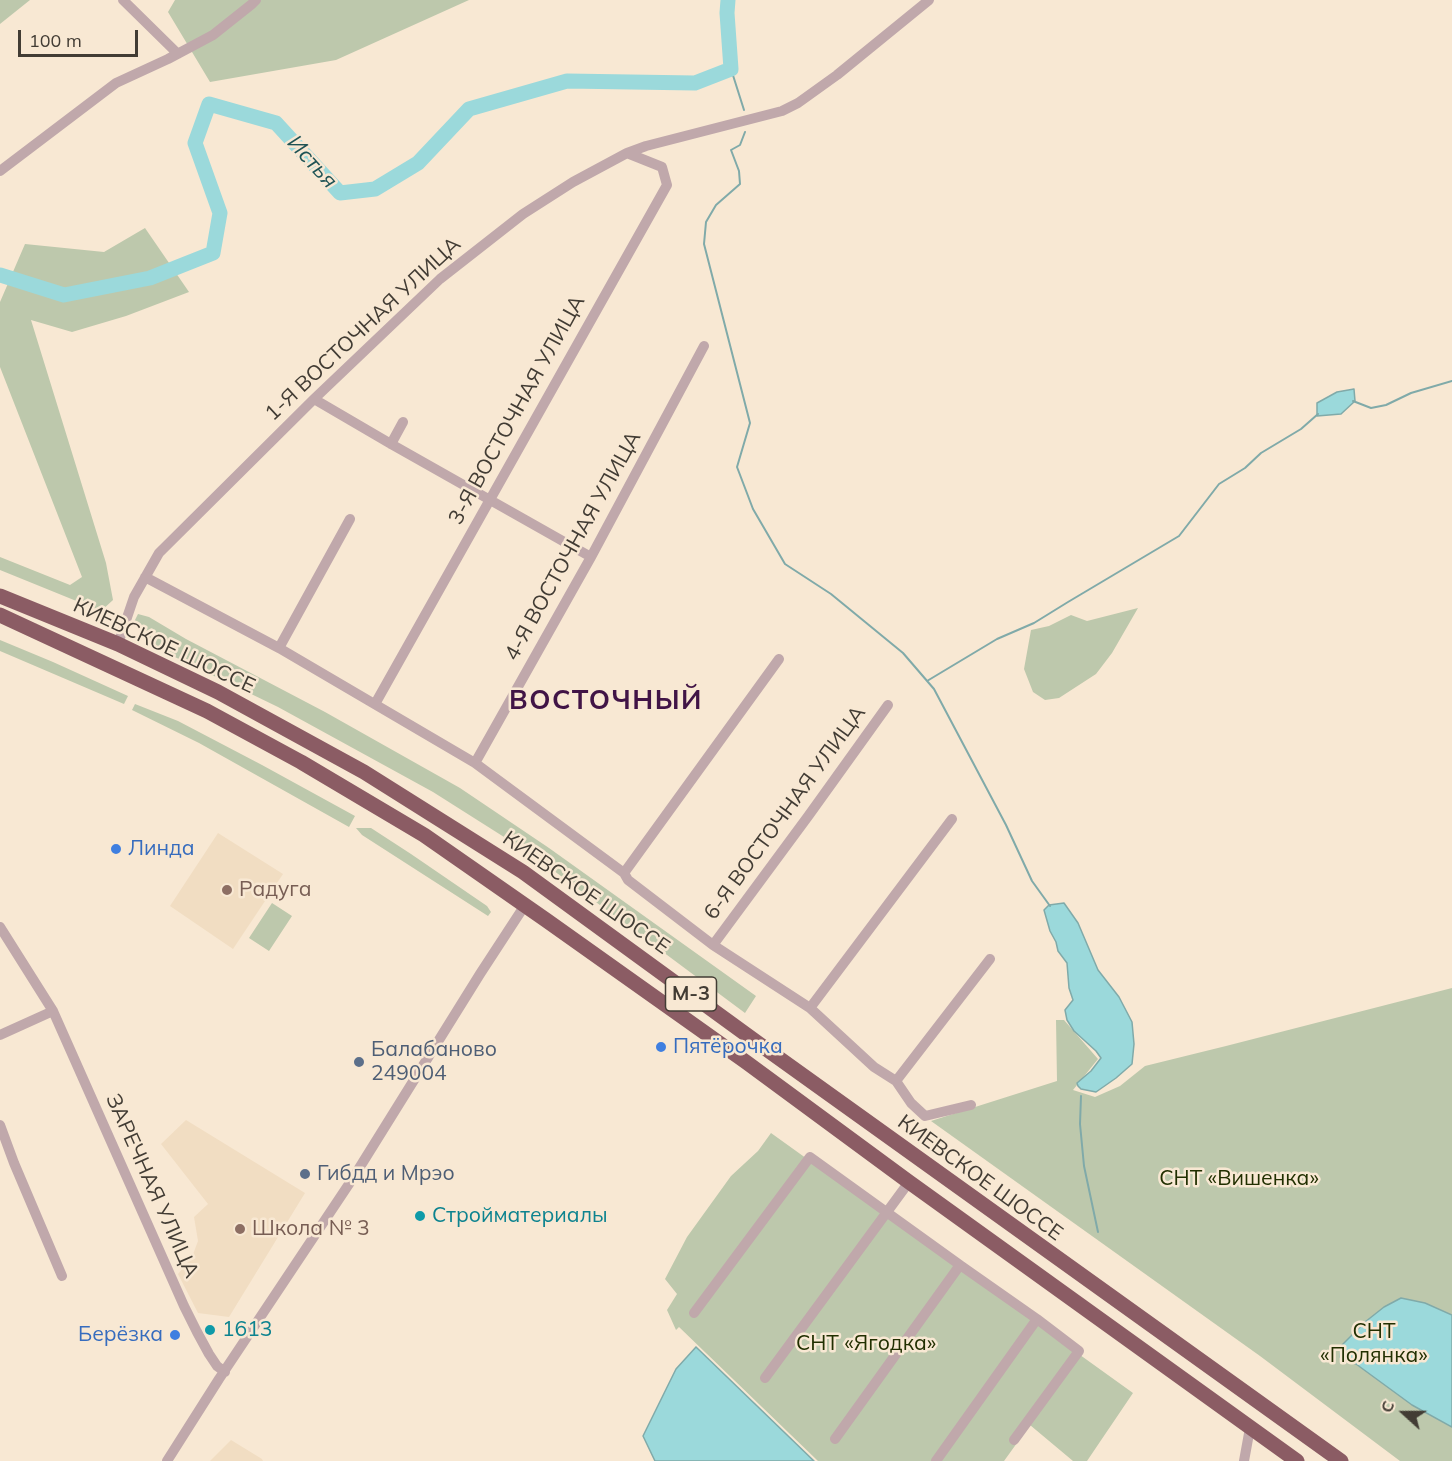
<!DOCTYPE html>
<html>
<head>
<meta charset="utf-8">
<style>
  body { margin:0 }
  #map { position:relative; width:1452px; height:1461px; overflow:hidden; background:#f8e8d3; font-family:Mulish,sans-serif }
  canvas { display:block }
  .north { position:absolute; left:1374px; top:1383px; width:60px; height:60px; -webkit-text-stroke:4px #f8e8d3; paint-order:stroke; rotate:291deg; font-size:16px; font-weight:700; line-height:24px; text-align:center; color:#423c34 }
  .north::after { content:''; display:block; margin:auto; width:21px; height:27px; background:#423c34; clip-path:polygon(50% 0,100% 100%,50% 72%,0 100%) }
  .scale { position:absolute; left:18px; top:30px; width:120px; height:27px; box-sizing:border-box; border:3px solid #423c34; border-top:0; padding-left:8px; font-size:18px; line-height:21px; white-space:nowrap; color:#423c34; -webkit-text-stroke:4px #f8e8d3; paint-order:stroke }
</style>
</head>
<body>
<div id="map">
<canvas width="1452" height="1461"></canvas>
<div class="north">С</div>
<div class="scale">100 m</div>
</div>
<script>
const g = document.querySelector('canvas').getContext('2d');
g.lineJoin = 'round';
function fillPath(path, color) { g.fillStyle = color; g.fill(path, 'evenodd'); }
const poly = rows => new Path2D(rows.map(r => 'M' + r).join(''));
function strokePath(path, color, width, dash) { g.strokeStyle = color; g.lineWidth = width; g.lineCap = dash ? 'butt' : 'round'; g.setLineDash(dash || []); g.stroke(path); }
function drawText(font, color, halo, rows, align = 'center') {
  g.font = font + ' Mulish,sans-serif'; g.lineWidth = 5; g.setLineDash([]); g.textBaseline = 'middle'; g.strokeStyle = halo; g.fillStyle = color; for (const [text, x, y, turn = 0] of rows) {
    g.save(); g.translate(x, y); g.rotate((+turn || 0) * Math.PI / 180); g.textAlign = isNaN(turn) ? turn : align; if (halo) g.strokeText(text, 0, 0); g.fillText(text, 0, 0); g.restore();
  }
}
fillPath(poly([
  [218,833,283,874,233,949,170,906],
  [186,1120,305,1193,229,1317,198,1313,178,1274,192,1257,198,1241,194,1217,208,1204,161,1144],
  [231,1440,262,1459,263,1461,210,1461]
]), '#f1ddc2');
fillPath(poly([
  [0,0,30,0,0,24],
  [175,0,469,0,336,60,210,82,168,12],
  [145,228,189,292,126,316,72,332,31,320,106,563,113,600,101,611,0,570,0,557,70,585,82,577,0,367,0,302,25,244,104,252],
  [1138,608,1112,653,1096,674,1059,698,1045,700,1033,692,1024,669,1031,630,1049,626,1071,615,1087,621],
  [138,614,149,617,186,639,325,712,460,788,549,848,756,996,745,1013,534,856,433,792,278,707,146,643,134,622],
  [0,640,53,662,128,696,124,704,0,651],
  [135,704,178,721,262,765,355,816,349,827,199,743,132,710],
  [356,828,371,828,411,854,487,906,491,912,488,916,362,835],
  [272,903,292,916,269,951,249,938],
  [1452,988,1452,1461,1400,1461,1260,1356,931,1121,1057,1081,1056,1020,1064,1020,1098,1059,1073,1090,1095,1097,1120,1086,1145,1066,1226,1046],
  [771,1133,1133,1393,1087,1461,1073,1461,1030,1425,1004,1461,818,1461,679,1327,676,1330,667,1310,677,1294,665,1279,687,1237,731,1176,758,1151]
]), '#bdc8ac');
const water = poly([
  [1354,389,1355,401,1341,414,1317,416,1317,403,1337,392,1354,389],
  [1064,903,1078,923,1098,970,1119,997,1132,1022,1134,1044,1132,1064,1116,1078,1096,1092,1081,1089,1078,1086,1077,1083,1091,1071,1101,1058,1096,1051,1074,1031,1067,1020,1065,1010,1073,1000,1069,988,1067,963,1058,951,1056,942,1050,931,1044,910,1049,905,1064,903],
  [1401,1298,1425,1303,1452,1315,1452,1427,1412,1405,1356,1364,1340,1357,1341,1346,1365,1322,1384,1307,1401,1298],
  [696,1347,814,1461,655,1461,643,1436,676,1369,696,1347]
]);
fillPath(water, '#9bd9db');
strokePath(water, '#80aaa9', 1.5);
strokePath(poly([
  [731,69,744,110],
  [745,132,740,145,731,150,739,171,740,184,716,205,706,222,704,244,750,423,737,467,753,509,785,564,831,594,903,653,934,689,1006,825,1032,881,1050,906],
  [1353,401,1371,408,1386,405,1411,393,1452,381],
  [927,681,997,639,1034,623,1068,602,1179,536,1219,484,1245,468,1261,453,1301,429,1318,414],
  [1081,1096,1080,1124,1084,1166,1098,1232]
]), '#80aaa9', 2);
strokePath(poly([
  [0,275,64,295,150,278,213,253,220,213,195,143,209,104,276,123,340,193,375,189,418,163,469,109,567,81,695,83,731,69,727,13,728,0]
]), '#9bd9db', 15);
strokePath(poly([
  [123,0,178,54],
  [0,171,116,83,168,59,213,35,252,4,256,0],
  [314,399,391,444,591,557],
  [391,444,403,422],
  [145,577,279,648,475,763,624,873,628,880,713,945,810,1008,874,1067,896,1081,911,1103,925,1116,971,1105],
  [118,644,134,597,159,553,314,399,440,279,523,214,573,182,627,153,646,146,782,111,798,103,837,75,929,0],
  [279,648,350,519],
  [375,704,667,185,662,167,627,153],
  [475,763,591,557,704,346],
  [624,873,779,659],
  [0,927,53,1011,184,1306,197,1332,209,1354,217,1366,225,1372],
  [713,945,809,815,888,705],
  [810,1008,952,819],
  [0,1035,53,1011],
  [896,1081,990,959],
  [0,1125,14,1163,62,1276],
  [694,1313,810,1157,960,1265,835,1439],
  [765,1378,909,1182],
  [1014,1440,1079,1351,1037,1319],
  [167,1461,219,1379,353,1178,480,974,525,905],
  [936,1461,1037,1319,960,1265],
  [1244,1461,1250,1428]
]), '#c0a8ab', 10);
strokePath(poly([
  [0,596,118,644,218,692,364,772,523,872,762,1046,1341,1461],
  [0,615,207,711,301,762,424,835,546,920,746,1062,909,1182,1297,1461]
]), '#8b5c64', 15);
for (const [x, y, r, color] of [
  [116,849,6,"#3f7fe0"],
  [227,890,6,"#8d6e63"],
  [661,1047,6,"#3f7fe0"],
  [359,1062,6,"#5c6f8a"],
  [305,1174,6,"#5c6f8a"],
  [420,1216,6,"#0f9aa8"],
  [240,1229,6,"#8d6e63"],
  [210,1330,6,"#0f9aa8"],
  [175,1335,6,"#3f7fe0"]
]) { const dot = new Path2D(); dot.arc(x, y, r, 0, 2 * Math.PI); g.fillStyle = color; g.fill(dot); strokePath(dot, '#f8e8d3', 2); }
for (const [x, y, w] of [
  [691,994,51]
]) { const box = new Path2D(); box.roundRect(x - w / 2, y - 17, w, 34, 4.5); g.fillStyle = '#f8e8d3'; g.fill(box); strokePath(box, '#423c34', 1.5); }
drawText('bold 20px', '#423c34', null, [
  ["М-3",691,994]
]);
drawText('21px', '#423c34', '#f8e8d3', [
  ["1-Я ВОСТОЧНАЯ УЛИЦА",363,329,-43],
  ["3-Я ВОСТОЧНАЯ УЛИЦА",517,410,-61],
  ["4-Я ВОСТОЧНАЯ УЛИЦА",573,546,-61],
  ["КИЕВСКОЕ ШОССЕ",164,646,25],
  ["6-Я ВОСТОЧНАЯ УЛИЦА",785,813,-54],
  ["КИЕВСКОЕ ШОССЕ",586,893,35],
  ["КИЕВСКОЕ ШОССЕ",980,1178,36],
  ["ЗАРЕЧНАЯ УЛИЦА",152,1186,66]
]);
drawText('21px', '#366cbe', '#f8e8d3', [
  ["Линда",128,849],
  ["Пятёрочка",673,1047],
  ["Берёзка",163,1335,"right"]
], 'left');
drawText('21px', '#785e54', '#f8e8d3', [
  ["Радуга",239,890],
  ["Школа № 3",252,1229]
], 'left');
drawText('21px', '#4e5e75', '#f8e8d3', [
  ["Балабаново",371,1050],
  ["249004",371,1074],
  ["Гибдд и Мрэо",317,1174]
], 'left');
drawText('21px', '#212f00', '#f8e8d3', [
  ["СНТ «Вишенка»",1239,1179],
  ["СНТ",1374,1332],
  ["«Полянка»",1374,1356],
  ["СНТ «Ягодка»",866,1344]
]);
drawText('21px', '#0d838f', '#f8e8d3', [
  ["Стройматериалы",432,1216],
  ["1613",222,1330]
], 'left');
drawText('italic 22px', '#1e5355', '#f8e8d3', [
  ["Истья",312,162,48]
]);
g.letterSpacing = '1.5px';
drawText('bold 27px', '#411446', '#f8e8d3', [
  ["ВОСТОЧНЫЙ",606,701]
]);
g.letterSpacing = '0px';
</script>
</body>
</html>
